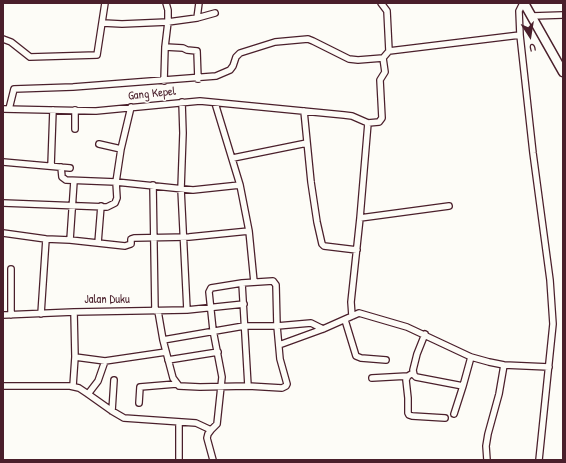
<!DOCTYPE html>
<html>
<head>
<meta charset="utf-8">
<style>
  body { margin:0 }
  #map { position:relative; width:566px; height:463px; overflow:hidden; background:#fdfcf7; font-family:"Patrick Hand",sans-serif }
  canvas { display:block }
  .frame { position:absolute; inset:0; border:4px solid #4a1f2b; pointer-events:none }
  .north { position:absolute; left:510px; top:16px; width:40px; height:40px; -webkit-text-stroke:3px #fdfcf7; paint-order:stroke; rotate:168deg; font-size:11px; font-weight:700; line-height:16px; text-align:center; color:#4a1f2b }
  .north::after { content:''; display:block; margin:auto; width:14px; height:18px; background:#4a1f2b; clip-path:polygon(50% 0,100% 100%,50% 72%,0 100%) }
</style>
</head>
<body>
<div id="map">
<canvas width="566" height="463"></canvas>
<div class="frame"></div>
<div class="north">U</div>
</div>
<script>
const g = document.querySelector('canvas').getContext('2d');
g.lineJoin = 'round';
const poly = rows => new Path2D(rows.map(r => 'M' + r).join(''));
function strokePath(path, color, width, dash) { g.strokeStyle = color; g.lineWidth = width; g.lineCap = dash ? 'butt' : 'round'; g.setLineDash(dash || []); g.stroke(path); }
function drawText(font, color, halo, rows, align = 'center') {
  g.font = font + ' "Patrick Hand",sans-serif'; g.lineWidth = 3; g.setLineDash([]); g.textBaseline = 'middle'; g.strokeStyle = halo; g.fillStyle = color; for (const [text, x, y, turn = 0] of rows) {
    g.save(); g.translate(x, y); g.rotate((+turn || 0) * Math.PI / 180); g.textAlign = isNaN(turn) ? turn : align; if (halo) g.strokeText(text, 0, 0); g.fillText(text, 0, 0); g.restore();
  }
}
const street = poly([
  [523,3,519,11,520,35,533,153,550,280,553,324,539,460],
  [532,16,563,15],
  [197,18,199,3],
  [103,23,122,24,168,22,197,18,215,13],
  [3,39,11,42,30,57,97,55,105,3],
  [165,47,183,48,187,50,197,51,198,79],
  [389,51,520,35],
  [164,81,165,47,168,22,168,10,166,3],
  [182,102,183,133,181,189,187,310],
  [215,103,240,185,249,231],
  [3,109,96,111,200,101,344,115,352,116,368,123],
  [9,109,14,89,73,87,216,76,230,70,233,66,236,57,240,53,275,42,308,39,313,41,349,59,358,60,383,58],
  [304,111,311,182,317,222,322,244,324,246,357,250],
  [75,129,75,110],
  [99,144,121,149],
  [233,158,307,143],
  [3,162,70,168],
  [51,166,53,110],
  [61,167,62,177,66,180,116,182,193,190,240,185],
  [153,185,155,311],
  [3,203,107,207,115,203,117,198,116,182,121,149,131,107],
  [360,218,449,206],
  [3,233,46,239,70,240,74,181],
  [70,240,125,246,131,244,131,239,134,238,189,237,249,231,254,282],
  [98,243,101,206],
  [242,283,248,386],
  [158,311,163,340,173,378,179,386,200,387,248,386,282,388,286,386,287,384,280,359,277,326,244,326,163,340],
  [41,314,46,239],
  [3,315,74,312,187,310,244,304],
  [11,315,11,269],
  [352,316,351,302,360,218,368,123,379,122,382,118,380,80,385,72,383,58,389,51,387,11,381,3],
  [345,320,356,356,361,358,386,360],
  [425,334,417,354,413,370,414,375,416,377,463,386,471,357],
  [279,345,323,329,359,313,407,327,471,357,489,362,504,365,549,367],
  [75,357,105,361,166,352],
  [168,360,218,352],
  [413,373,408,376,406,380,408,398,408,413,409,415,412,416,445,418],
  [372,378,408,376],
  [3,386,70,386,79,388,88,394,112,411,124,418,196,423,211,430,208,434,207,438,213,460],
  [73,386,75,357,74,312],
  [88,394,98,381,105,361],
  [139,403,140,387,176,384],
  [112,411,114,380],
  [454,414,463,386],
  [211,430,217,424,222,377,213,330,209,292,211,288,242,283,273,281,276,285,277,326,311,323,323,329],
  [179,460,179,422],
  [487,460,486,446,488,434,499,394,504,365]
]);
const secondary = poly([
  [524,3,563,72]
]);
strokePath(street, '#4a1f2b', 8);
strokePath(secondary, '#4a1f2b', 11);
strokePath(street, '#fdfcf7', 5.5);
strokePath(secondary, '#fdfcf7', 8);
drawText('12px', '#4a1f2b', '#fdfcf7', [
  ["Gang Kepel",152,94,-6],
  ["Jalan Duku",107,300]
]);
</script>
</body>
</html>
